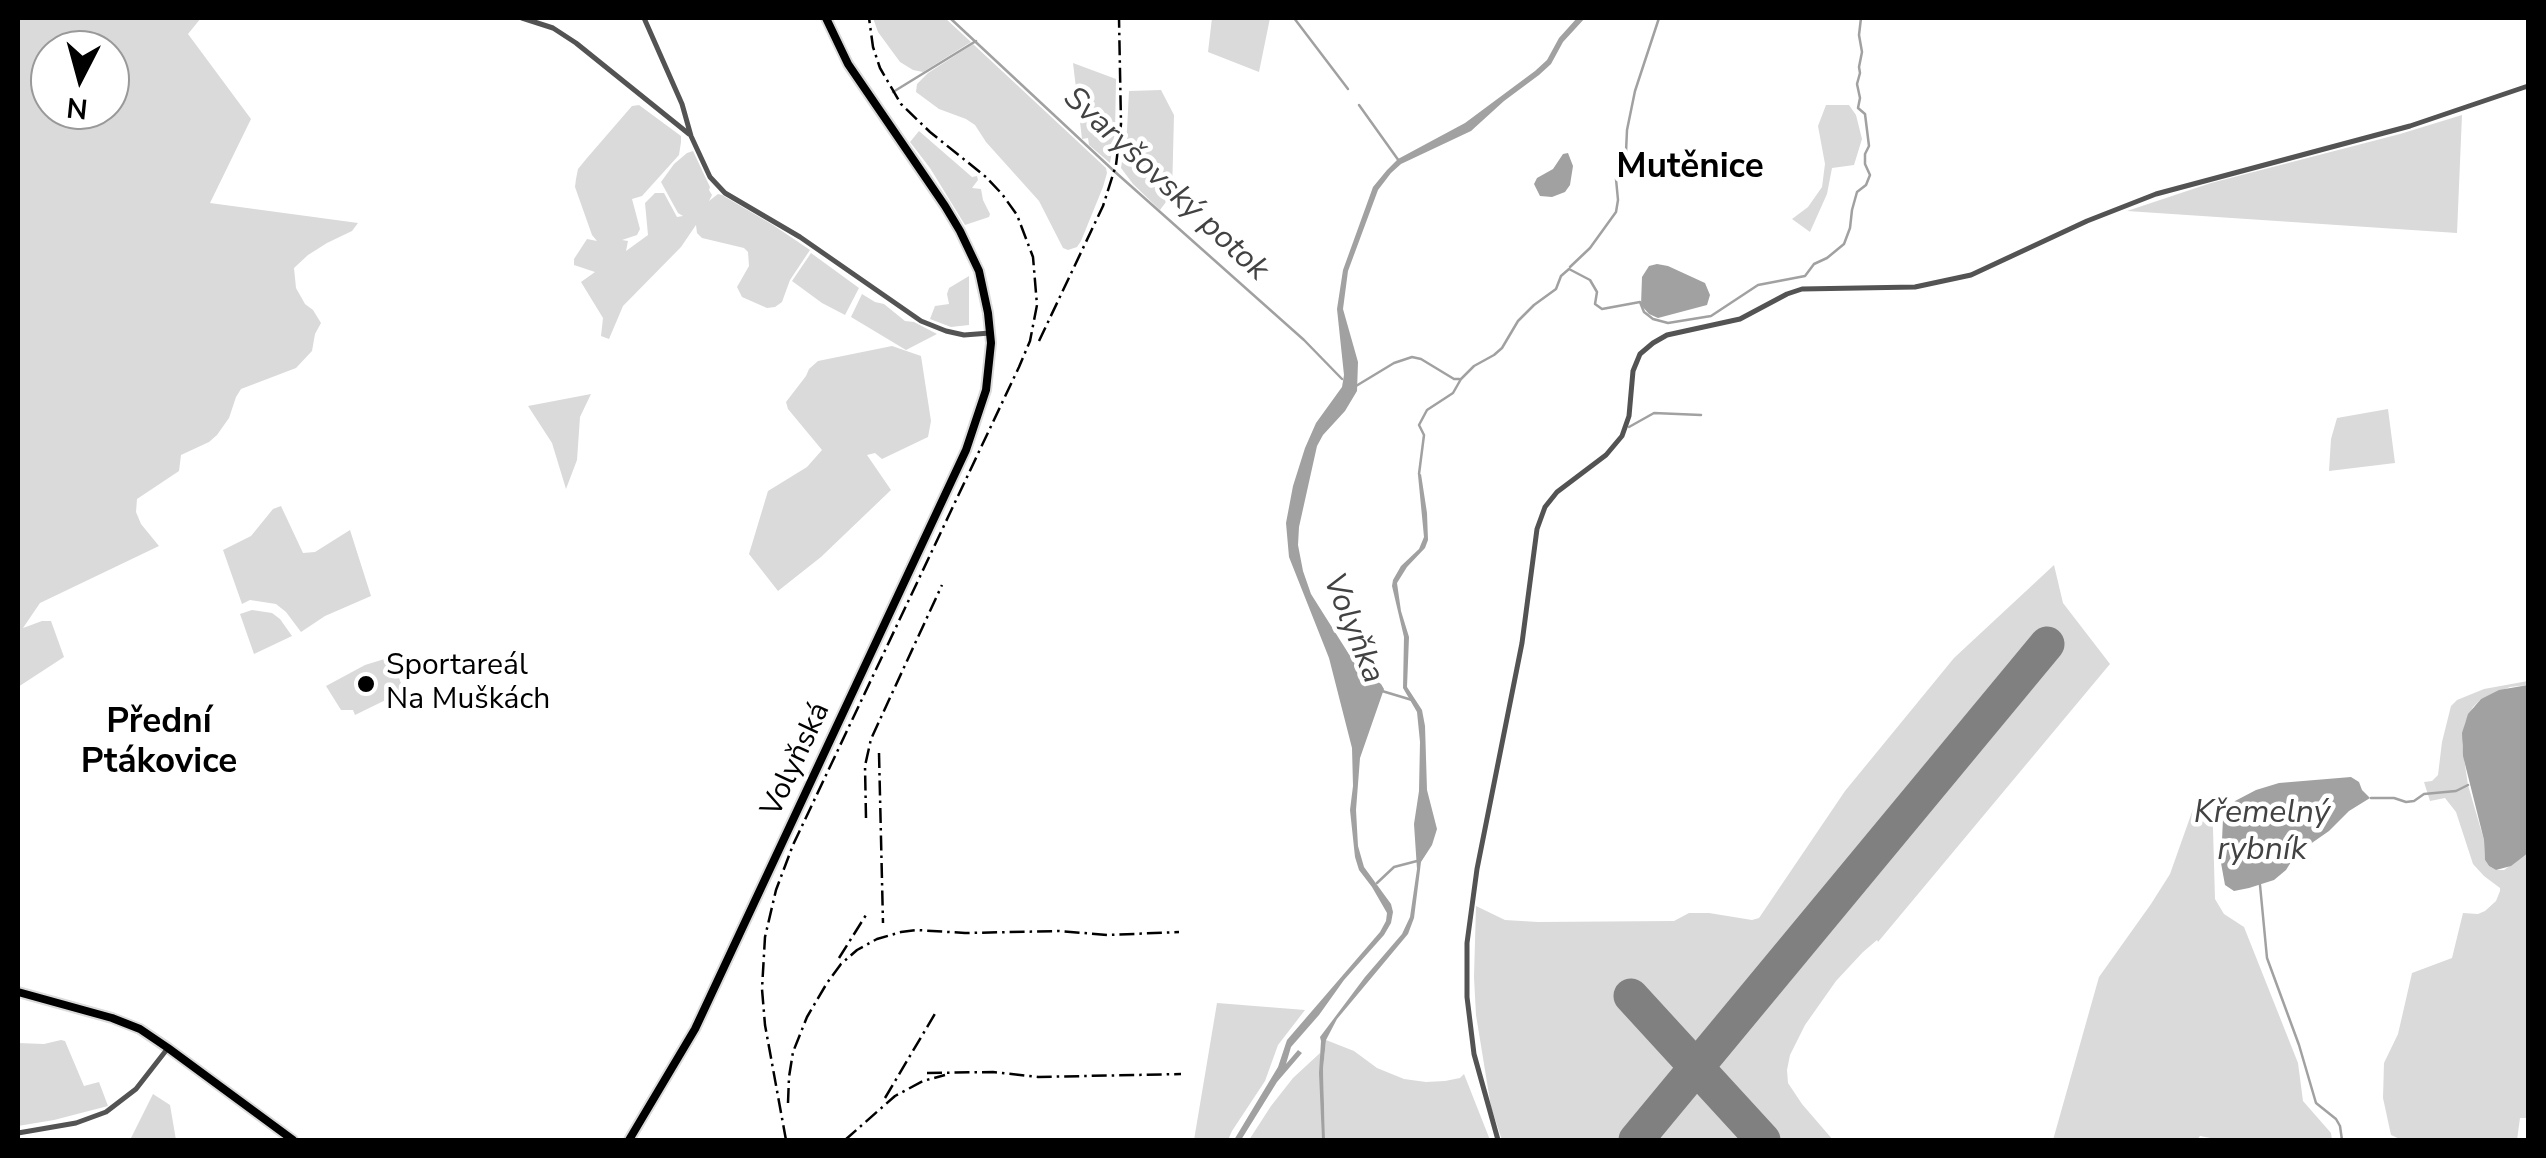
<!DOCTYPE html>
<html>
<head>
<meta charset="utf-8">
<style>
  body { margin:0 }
  #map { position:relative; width:2546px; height:1158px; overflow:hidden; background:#fff; font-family:"Nunito Sans",sans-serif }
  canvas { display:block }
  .frame { position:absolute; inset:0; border:20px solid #000; pointer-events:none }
  .north { position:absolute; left:30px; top:30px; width:100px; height:100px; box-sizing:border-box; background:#fff; border:2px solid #999; border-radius:50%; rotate:186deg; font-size:28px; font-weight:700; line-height:40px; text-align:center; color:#000 }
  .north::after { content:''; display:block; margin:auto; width:35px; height:45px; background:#000; clip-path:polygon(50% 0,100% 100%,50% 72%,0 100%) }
</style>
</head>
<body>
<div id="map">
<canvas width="2546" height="1158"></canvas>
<div class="frame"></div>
<div class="north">N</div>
</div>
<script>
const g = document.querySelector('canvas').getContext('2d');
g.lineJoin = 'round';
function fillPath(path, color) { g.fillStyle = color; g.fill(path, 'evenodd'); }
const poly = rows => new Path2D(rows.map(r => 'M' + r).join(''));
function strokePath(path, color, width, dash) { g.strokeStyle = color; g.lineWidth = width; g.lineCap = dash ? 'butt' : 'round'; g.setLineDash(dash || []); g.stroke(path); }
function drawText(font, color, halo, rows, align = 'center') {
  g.font = font + ' "Nunito Sans",sans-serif'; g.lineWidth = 9; g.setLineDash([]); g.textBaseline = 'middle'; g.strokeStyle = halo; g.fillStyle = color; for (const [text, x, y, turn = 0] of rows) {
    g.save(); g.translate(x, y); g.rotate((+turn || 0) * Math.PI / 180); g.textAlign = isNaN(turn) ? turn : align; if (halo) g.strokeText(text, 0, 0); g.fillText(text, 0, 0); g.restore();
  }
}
fillPath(poly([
  [18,18,201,18,188,34,251,119,210,203,358,223,352,231,327,243,308,255,294,268,296,288,305,304,313,310,321,323,315,334,312,351,296,368,241,389,236,397,229,418,217,435,209,442,181,455,179,471,137,499,136,512,141,524,159,546,40,603,23,628,42,621,51,621,64,657,18,687],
  [50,50,110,50,110,110,50,110],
  [873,18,945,18,971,42,923,72,913,70,900,62,878,32],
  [1212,18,1270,18,1259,72,1208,52],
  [973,44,1106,168,1107,173,1103,187,1081,241,1077,247,1068,250,1063,248,1039,201,986,142,975,125,966,119,939,109,916,92,917,84,928,73],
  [1073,63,1116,79,1115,133,1110,163,1089,145,1088,138,1082,139],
  [1161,90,1174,115,1172,194,1160,210,1133,184,1121,168,1127,130,1129,91],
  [639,105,681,136,681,142,679,155,642,196,632,199,640,229,637,235,622,240,628,241,626,251,648,235,645,203,655,193,664,193,677,217,683,216,678,213,661,182,674,164,687,153,693,151,710,187,709,190,712,195,709,201,718,194,722,195,773,225,810,250,790,280,782,302,775,307,767,308,742,297,737,287,749,266,748,252,744,248,702,238,697,233,696,225,681,247,623,306,609,339,601,336,603,318,581,282,595,272,574,265,574,259,587,239,597,241,592,235,575,187,576,179,578,169,587,158,632,106],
  [1826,105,1849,105,1856,115,1862,139,1854,165,1832,168,1827,194,1810,232,1792,219,1808,207,1822,187,1825,164,1818,126],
  [2462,115,2457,233,2127,211,2211,183,2400,134],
  [919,131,972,177,977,176,978,180,972,188,981,189,983,200,990,214,989,217,965,225,930,168,910,142],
  [811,253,859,288,845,315,822,303,792,281],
  [969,276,969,325,951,327,930,319,935,306,949,304,947,294,949,288],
  [862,294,875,302,884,304,905,321,914,322,937,334,906,350,851,317],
  [892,346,921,356,931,421,928,437,882,459,875,453,867,455,891,490,821,557,778,591,749,554,768,491,807,467,822,450,788,409,786,402,806,376,809,369,818,361],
  [591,394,580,417,577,460,566,489,552,443,528,406],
  [2388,409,2395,463,2329,471,2331,439,2337,418],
  [281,506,303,553,315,552,350,530,371,596,325,616,301,632,286,612,276,604,250,600,242,604,223,550,251,536,273,509],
  [2054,565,2063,603,2110,664,1878,942,1877,940,1863,952,1836,981,1805,1025,1790,1055,1787,1070,1788,1083,1802,1104,1833,1140,1502,1140,1491,1107,1476,1015,1474,977,1476,906,1505,920,1538,922,1674,921,1689,913,1709,913,1752,920,1759,918,1845,791,1954,658],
  [252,610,272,613,280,619,292,636,254,654,240,614],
  [391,657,404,691,355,715,353,710,341,710,326,686,365,665],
  [2528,681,2528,685,2510,687,2481,699,2473,707,2465,723,2462,745,2468,785,2484,840,2485,860,2489,866,2496,870,2504,870,2528,853,2528,1118,2520,1118,2517,1140,2402,1140,2391,1135,2383,1098,2384,1063,2398,1034,2412,973,2452,958,2463,913,2478,914,2485,911,2496,901,2500,891,2500,888,2484,876,2473,864,2456,812,2445,798,2430,801,2424,782,2432,781,2438,775,2442,742,2451,706,2457,700,2484,689],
  [2198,795,2204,796,2210,810,2213,829,2215,899,2224,914,2244,927,2298,1063,2303,1101,2331,1133,2332,1140,2221,1140,2200,1136,2197,1140,2053,1140,2099,977,2151,904,2170,874],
  [1217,1003,1305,1010,1278,1045,1265,1081,1232,1131,1228,1140,1194,1140],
  [61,1040,65,1041,84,1086,99,1082,108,1106,54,1120,18,1126,18,1043,44,1044],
  [1326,1040,1354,1051,1377,1068,1404,1079,1426,1082,1445,1081,1460,1078,1464,1074,1490,1140,1325,1140,1323,1069],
  [1320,1053,1322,1140,1249,1140,1271,1106,1293,1078],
  [153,1094,170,1105,176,1140,130,1140]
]), '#dadada');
fillPath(poly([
  [1577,18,1585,18,1563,42,1551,64,1539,75,1504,101,1471,131,1401,164,1391,173,1378,190,1348,271,1343,309,1358,362,1357,391,1345,411,1323,435,1317,446,1299,527,1298,545,1303,571,1311,594,1357,667,1381,684,1384,689,1360,758,1356,810,1358,846,1364,867,1391,904,1393,912,1391,923,1384,935,1344,980,1319,1015,1291,1047,1286,1064,1298,1050,1302,1053,1277,1082,1241,1140,1234,1140,1278,1067,1287,1040,1380,932,1386,921,1387,913,1372,887,1359,870,1355,857,1350,810,1353,786,1352,748,1329,658,1289,557,1286,523,1293,486,1305,448,1316,423,1342,387,1344,375,1337,309,1343,270,1373,187,1387,170,1398,159,1465,123,1535,71,1547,60,1559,38],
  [1568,153,1573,166,1570,185,1565,192,1552,197,1540,196,1534,184,1537,178,1553,169,1563,154],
  [1657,264,1668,266,1705,283,1710,295,1707,305,1658,318,1649,314,1641,305,1642,277,1649,266],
  [1421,474,1427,513,1428,540,1425,548,1407,567,1397,583,1401,611,1409,637,1407,687,1422,710,1425,726,1427,790,1437,829,1432,845,1421,862,1414,918,1408,934,1337,1019,1326,1040,1323,1069,1325,1140,1322,1140,1319,1073,1321,1041,1320,1037,1365,977,1402,934,1410,917,1417,869,1414,824,1419,791,1420,742,1417,712,1403,688,1404,637,1392,586,1393,580,1401,566,1419,549,1424,537,1418,475],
  [2528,685,2528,853,2511,866,2496,870,2489,866,2485,860,2484,840,2463,756,2462,733,2468,714,2481,699,2499,690],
  [2351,777,2359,782,2362,790,2370,798,2349,811,2329,831,2296,854,2286,870,2274,880,2249,888,2234,891,2225,885,2221,863,2223,818,2235,801,2256,790,2279,783]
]), '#a1a1a1');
strokePath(poly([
  [950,18,1114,171,1304,340,1342,379],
  [1294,18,1348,89],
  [893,92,976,41],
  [1359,105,1399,161],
  [1570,267,1590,248,1616,212,1618,200,1616,179,1626,152,1627,130,1635,91,1659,18],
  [1356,386,1394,363,1412,357,1421,359,1454,379,1459,379],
  [1629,427,1654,413,1701,415],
  [1419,474,1424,435,1419,425,1427,410,1453,393,1461,379,1474,366,1494,355,1502,348,1518,321,1534,305,1556,289,1561,276,1569,269,1590,280,1597,292,1595,304,1602,309,1640,302,1644,312,1653,319,1668,323,1711,316,1758,285,1805,276,1814,264,1827,258,1844,244,1850,228,1852,210,1857,192,1866,185,1870,175,1865,164,1865,154,1869,146,1865,114,1858,108,1860,98,1857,84,1860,73,1859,67,1862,52,1859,35,1861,18],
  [1382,691,1412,700],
  [2371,798,2394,798,2406,802,2414,801,2424,794,2456,791,2468,785],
  [1377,883,1394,867,1417,861],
  [2260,885,2267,958,2299,1045,2316,1103,2336,1119,2340,1126,2342,1140]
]), '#a1a1a1', 2.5);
strokePath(poly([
  [1631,996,1763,1140],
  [1636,1140,2047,644]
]), '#808080', 35);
const major = poly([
  [18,992,112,1018,140,1029,168,1048,293,1140],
  [629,1140,695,1029,966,450,986,390,991,343,988,313,979,271,960,231,945,206,848,64,826,18]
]);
strokePath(major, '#dbdbdb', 12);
strokePath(poly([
  [522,18,553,28,576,43,689,134],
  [644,18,682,104,691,136,710,177,725,193,800,237,921,321,946,331,964,335,990,333],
  [18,1133,76,1123,106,1112,136,1089,168,1048],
  [1498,1140,1474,1054,1467,997,1467,943,1477,869,1522,643,1537,529,1545,507,1557,492,1606,455,1622,436,1629,416,1633,371,1640,354,1653,343,1667,335,1740,319,1787,294,1802,289,1915,287,1971,275,2087,221,2156,194,2410,126,2528,86]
]), '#535353', 5);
strokePath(major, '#000', 8);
strokePath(poly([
  [1039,341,1103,206,1116,165,1121,124,1119,18],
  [879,753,883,923],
  [866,818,865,766,871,739,942,585],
  [839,958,866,915],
  [927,1073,993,1072,1038,1077,1181,1074],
  [885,1098,936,1012],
  [788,1103,789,1077,793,1052,807,1017,827,983,841,964,857,950,877,939,901,932,917,930,965,933,1059,931,1108,935,1179,932],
  [786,1140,765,1025,762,989,765,937,776,890,793,845,1019,367,1030,341,1037,305,1033,257,1017,215,1002,194,986,177,930,132,901,104,880,68,873,47,869,18],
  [845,1140,895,1096,923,1081,945,1075]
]), '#000', 2.5, [15, 5, 2.5, 5]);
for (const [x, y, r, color] of [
  [366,684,10,"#000"]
]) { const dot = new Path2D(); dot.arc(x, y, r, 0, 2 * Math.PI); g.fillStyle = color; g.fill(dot); strokePath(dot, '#fff', 4); }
drawText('30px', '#000', '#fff', [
  ["Sportareál",386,667],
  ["Na Muškách",386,701]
], 'left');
drawText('30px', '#000', '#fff', [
  ["Volyňská",797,760,-65]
]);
drawText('italic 32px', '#424242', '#fff', [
  ["Svaryšovský potok",1165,185,43],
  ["Volyňka",1352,629,68],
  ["Křemelný",2262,814],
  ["rybník",2262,851]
]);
drawText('bold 35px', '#000', '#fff', [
  ["Mutěnice",1690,169],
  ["Přední",159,724],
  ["Ptákovice",159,764]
]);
</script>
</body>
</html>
